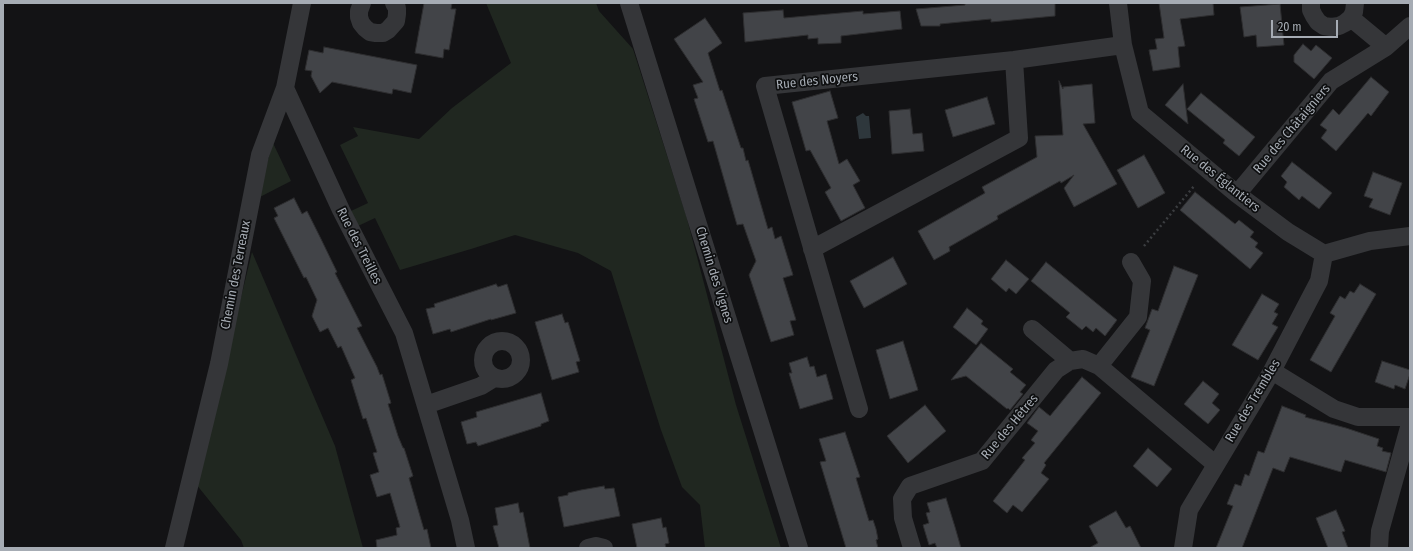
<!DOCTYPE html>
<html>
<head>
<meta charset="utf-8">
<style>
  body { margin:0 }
  #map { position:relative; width:1413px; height:551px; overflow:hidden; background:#131315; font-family:"Fira Sans Condensed",sans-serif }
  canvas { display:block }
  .frame { position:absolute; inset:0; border:4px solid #a6acb4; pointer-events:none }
  .scale { position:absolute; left:1271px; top:20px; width:67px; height:18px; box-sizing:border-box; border:2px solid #a6acb4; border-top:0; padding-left:5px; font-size:12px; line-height:14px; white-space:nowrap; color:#a6acb4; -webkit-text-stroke:3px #0e0f10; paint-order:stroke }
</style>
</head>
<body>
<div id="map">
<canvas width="1413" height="551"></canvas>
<div class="frame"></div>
<div class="scale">20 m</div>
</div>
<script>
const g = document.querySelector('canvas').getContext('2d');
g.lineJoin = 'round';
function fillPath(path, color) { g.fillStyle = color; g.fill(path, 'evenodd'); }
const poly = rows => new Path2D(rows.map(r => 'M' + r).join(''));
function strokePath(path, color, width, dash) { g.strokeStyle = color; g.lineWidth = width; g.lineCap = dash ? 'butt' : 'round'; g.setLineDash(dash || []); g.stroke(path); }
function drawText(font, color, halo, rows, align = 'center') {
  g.font = font + ' "Fira Sans Condensed",sans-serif'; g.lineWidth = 3.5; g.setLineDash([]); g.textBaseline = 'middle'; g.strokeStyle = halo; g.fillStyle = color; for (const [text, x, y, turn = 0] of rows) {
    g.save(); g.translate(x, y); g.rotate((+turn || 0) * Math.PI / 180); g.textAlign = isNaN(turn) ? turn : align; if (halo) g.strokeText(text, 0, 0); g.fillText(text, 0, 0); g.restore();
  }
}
fillPath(poly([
  [486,3,596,3,599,11,633,49,686,215,736,405,781,548,705,548,700,505,682,487,661,430,611,271,578,253,515,235,471,249,400,270,375,218,358,226,351,211,368,203,340,145,358,136,353,127,419,139,452,108,511,63],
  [273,143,291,181,256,199],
  [252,252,335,446,363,548,244,548,241,540,196,484]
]), '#202720');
fillPath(poly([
  [863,113,866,116,869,116,871,138,859,139,856,117]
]), '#2e373c');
const building = poly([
  [424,3,452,3,451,9,456,9,449,50,444,49,443,58,415,53,424,3],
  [965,3,1055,3,1055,16,991,22,991,19,940,24,940,26,921,26,916,9,965,5,965,3],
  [1159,3,1213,3,1214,15,1180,19,1185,46,1178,47,1180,67,1153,71,1149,50,1157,49,1155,39,1164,38,1159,3],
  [1280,4,1284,45,1257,47,1256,35,1244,37,1240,7,1280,4],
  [783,10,784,18,863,11,863,14,900,11,902,29,841,36,841,43,818,44,818,38,808,39,808,35,745,42,743,13,783,10],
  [705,18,722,43,708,53,720,91,722,90,741,148,743,148,746,161,748,160,768,229,772,227,775,239,781,236,793,275,783,278,796,320,790,321,794,335,771,342,749,275,756,261,743,224,737,225,713,141,708,142,694,99,698,98,693,85,703,82,674,39,705,18],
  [1303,44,1311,51,1316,45,1332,58,1314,79,1294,62,1294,55,1303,44],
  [324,47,417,65,411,93,393,89,392,94,332,82,320,93,311,76,312,71,305,70,309,50,323,53,324,47],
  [1371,77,1389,92,1371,116,1368,113,1336,151,1321,138,1327,130,1320,125,1333,109,1339,115,1371,77],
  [1059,81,1063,89,1063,87,1092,84,1095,123,1083,124,1117,184,1074,207,1064,188,1074,175,1061,183,1060,181,997,216,998,219,949,247,950,251,934,260,918,231,985,193,982,187,1037,157,1035,136,1063,135,1059,81],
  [1183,84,1188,124,1165,105,1183,84],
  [830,91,838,118,827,121,839,164,847,159,860,181,853,185,865,208,841,221,825,192,831,188,810,150,806,151,792,102,830,91],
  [1201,93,1255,137,1239,156,1223,143,1225,140,1187,109,1201,93],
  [987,97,995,124,953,137,945,110,987,97],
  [910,109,913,134,922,133,924,151,892,154,889,111,910,109],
  [1144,155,1165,193,1138,208,1117,170,1144,155],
  [1292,162,1332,193,1319,209,1302,196,1299,200,1284,187,1287,182,1281,176,1292,162],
  [1373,172,1402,183,1390,215,1369,207,1373,199,1364,196,1373,172],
  [1195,192,1235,224,1239,220,1254,232,1250,237,1258,243,1255,247,1263,253,1250,269,1180,210,1195,192],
  [294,198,302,214,307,211,321,239,337,272,335,273,362,326,357,328,377,367,380,375,382,374,391,403,388,404,398,436,403,448,404,448,413,476,409,478,424,530,427,529,431,548,377,548,376,540,397,535,396,528,400,527,390,493,377,497,370,475,379,472,373,453,377,452,366,418,363,419,351,380,355,378,341,346,338,348,328,328,320,332,312,316,317,300,306,277,304,278,274,218,278,216,274,208,294,198],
  [893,257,907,284,864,308,850,281,893,257],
  [1006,260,1029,279,1016,294,1009,288,1006,292,991,279,1006,260],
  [1046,262,1117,320,1105,336,1096,328,1093,332,1086,326,1082,330,1066,317,1070,313,1031,281,1046,262],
  [1174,266,1198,275,1154,386,1131,377,1150,330,1145,328,1152,309,1158,311,1174,266],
  [496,284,498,287,507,284,516,313,491,320,491,319,451,332,450,329,433,334,426,309,435,307,434,304,496,284],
  [1360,284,1376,294,1331,372,1310,360,1335,316,1330,313,1340,296,1345,299,1350,291,1354,293,1360,284],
  [1262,294,1279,304,1274,312,1278,314,1272,324,1278,327,1258,360,1232,345,1262,294],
  [967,308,983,321,981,324,988,329,976,345,953,327,967,308],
  [562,314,565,323,568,322,580,361,576,362,579,372,552,380,535,322,562,314],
  [903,341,918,390,890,399,876,350,903,341],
  [981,343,1013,369,1010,372,1026,385,1020,392,1023,394,1010,410,1008,408,1007,409,966,376,951,380,981,343],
  [807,357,810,367,814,366,817,377,826,374,833,399,800,409,789,373,792,373,789,363,807,357],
  [1382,361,1410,370,1410,374,1405,389,1395,385,1394,389,1375,382,1382,361],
  [1082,377,1101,393,1044,463,1046,465,1041,473,1049,479,1022,512,1013,505,1007,513,993,501,1025,460,1022,458,1035,443,1031,440,1038,431,1027,423,1039,407,1050,416,1082,377],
  [1203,381,1219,394,1212,403,1220,410,1208,424,1184,404,1203,381],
  [541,393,549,421,541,424,541,426,478,446,476,442,467,444,461,422,477,417,476,412,541,393],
  [925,405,946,431,908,463,887,436,925,405],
  [1282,406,1306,415,1305,417,1346,428,1379,439,1377,446,1383,448,1382,451,1391,453,1386,472,1345,460,1341,472,1290,457,1284,472,1273,468,1242,548,1216,548,1233,506,1227,504,1235,484,1241,486,1245,474,1249,476,1258,451,1264,453,1282,406],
  [845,432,860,477,856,478,869,521,873,520,876,529,878,539,876,540,878,548,846,548,820,462,826,461,819,439,845,432],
  [1148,448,1172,469,1157,487,1133,466,1148,448],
  [604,486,605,489,614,488,620,516,564,527,558,497,568,495,568,493,581,490,604,486],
  [946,498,955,527,961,548,937,548,935,543,929,545,923,525,929,523,926,513,930,512,927,503,946,498],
  [518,503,520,513,523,512,530,548,499,548,493,526,498,525,495,508,518,503],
  [1336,510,1345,531,1342,532,1348,548,1328,548,1316,518,1336,510],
  [1116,511,1126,528,1130,526,1141,548,1089,548,1098,543,1089,526,1116,511],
  [661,518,663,528,666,527,669,543,665,544,666,548,637,548,632,524,661,518]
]);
fillPath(building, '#424448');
strokePath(building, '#2e2e30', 1);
strokePath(poly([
  [1144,246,1195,185]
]), '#3b3d40', 2.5, [2, 3]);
strokePath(poly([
  [362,3,359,11,359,17,361,23,365,28,370,32,376,33,383,33,388,30,396,21,397,14,397,8,394,3],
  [629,3,799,548],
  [1118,3,1123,45,1140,113,1237,194,1288,232,1324,254,1370,241,1410,236],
  [1311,3,1311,10,1314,16,1318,22,1324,26,1331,27,1339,26,1345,23,1351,18,1354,12,1355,3],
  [1351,18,1386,47],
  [285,88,341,210,404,333,460,520,466,548],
  [1237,194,1331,81,1386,47,1410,26],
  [812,249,1019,138,1014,60],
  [1032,329,1070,361],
  '483 360a19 19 0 1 1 38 0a19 19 0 1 1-38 0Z',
  [1099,366,1138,317,1142,281,1131,262],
  [1272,371,1334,409,1358,417,1410,417],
  [426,405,481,386,494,378],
  [859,409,765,86,1014,60,1123,45],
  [174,548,219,364,260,155,285,88,302,3],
  [588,548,596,546,604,548],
  [912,548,903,518,902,499,910,486,982,461,1056,370,1070,361,1083,359,1099,366,1215,464],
  [1183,548,1189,510,1272,371,1319,281,1324,254],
  [1379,548,1380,531,1410,424]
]), '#353639', 18);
drawText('13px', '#a6acb4', '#0e0f10', [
  ["Rue des Noyers",817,81,-6],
  ["Rue des Châtaigniers",1292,129,-50],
  ["Rue des Églantiers",1220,179,39],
  ["Rue des Treilles",359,246,63],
  ["Chemin des Terreaux",236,275,-79],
  ["Chemin des Vignes",714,275,73],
  ["Rue des Trembles",1253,401,-59],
  ["Rue des Hêtres",1010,427,-50]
]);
</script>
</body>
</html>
